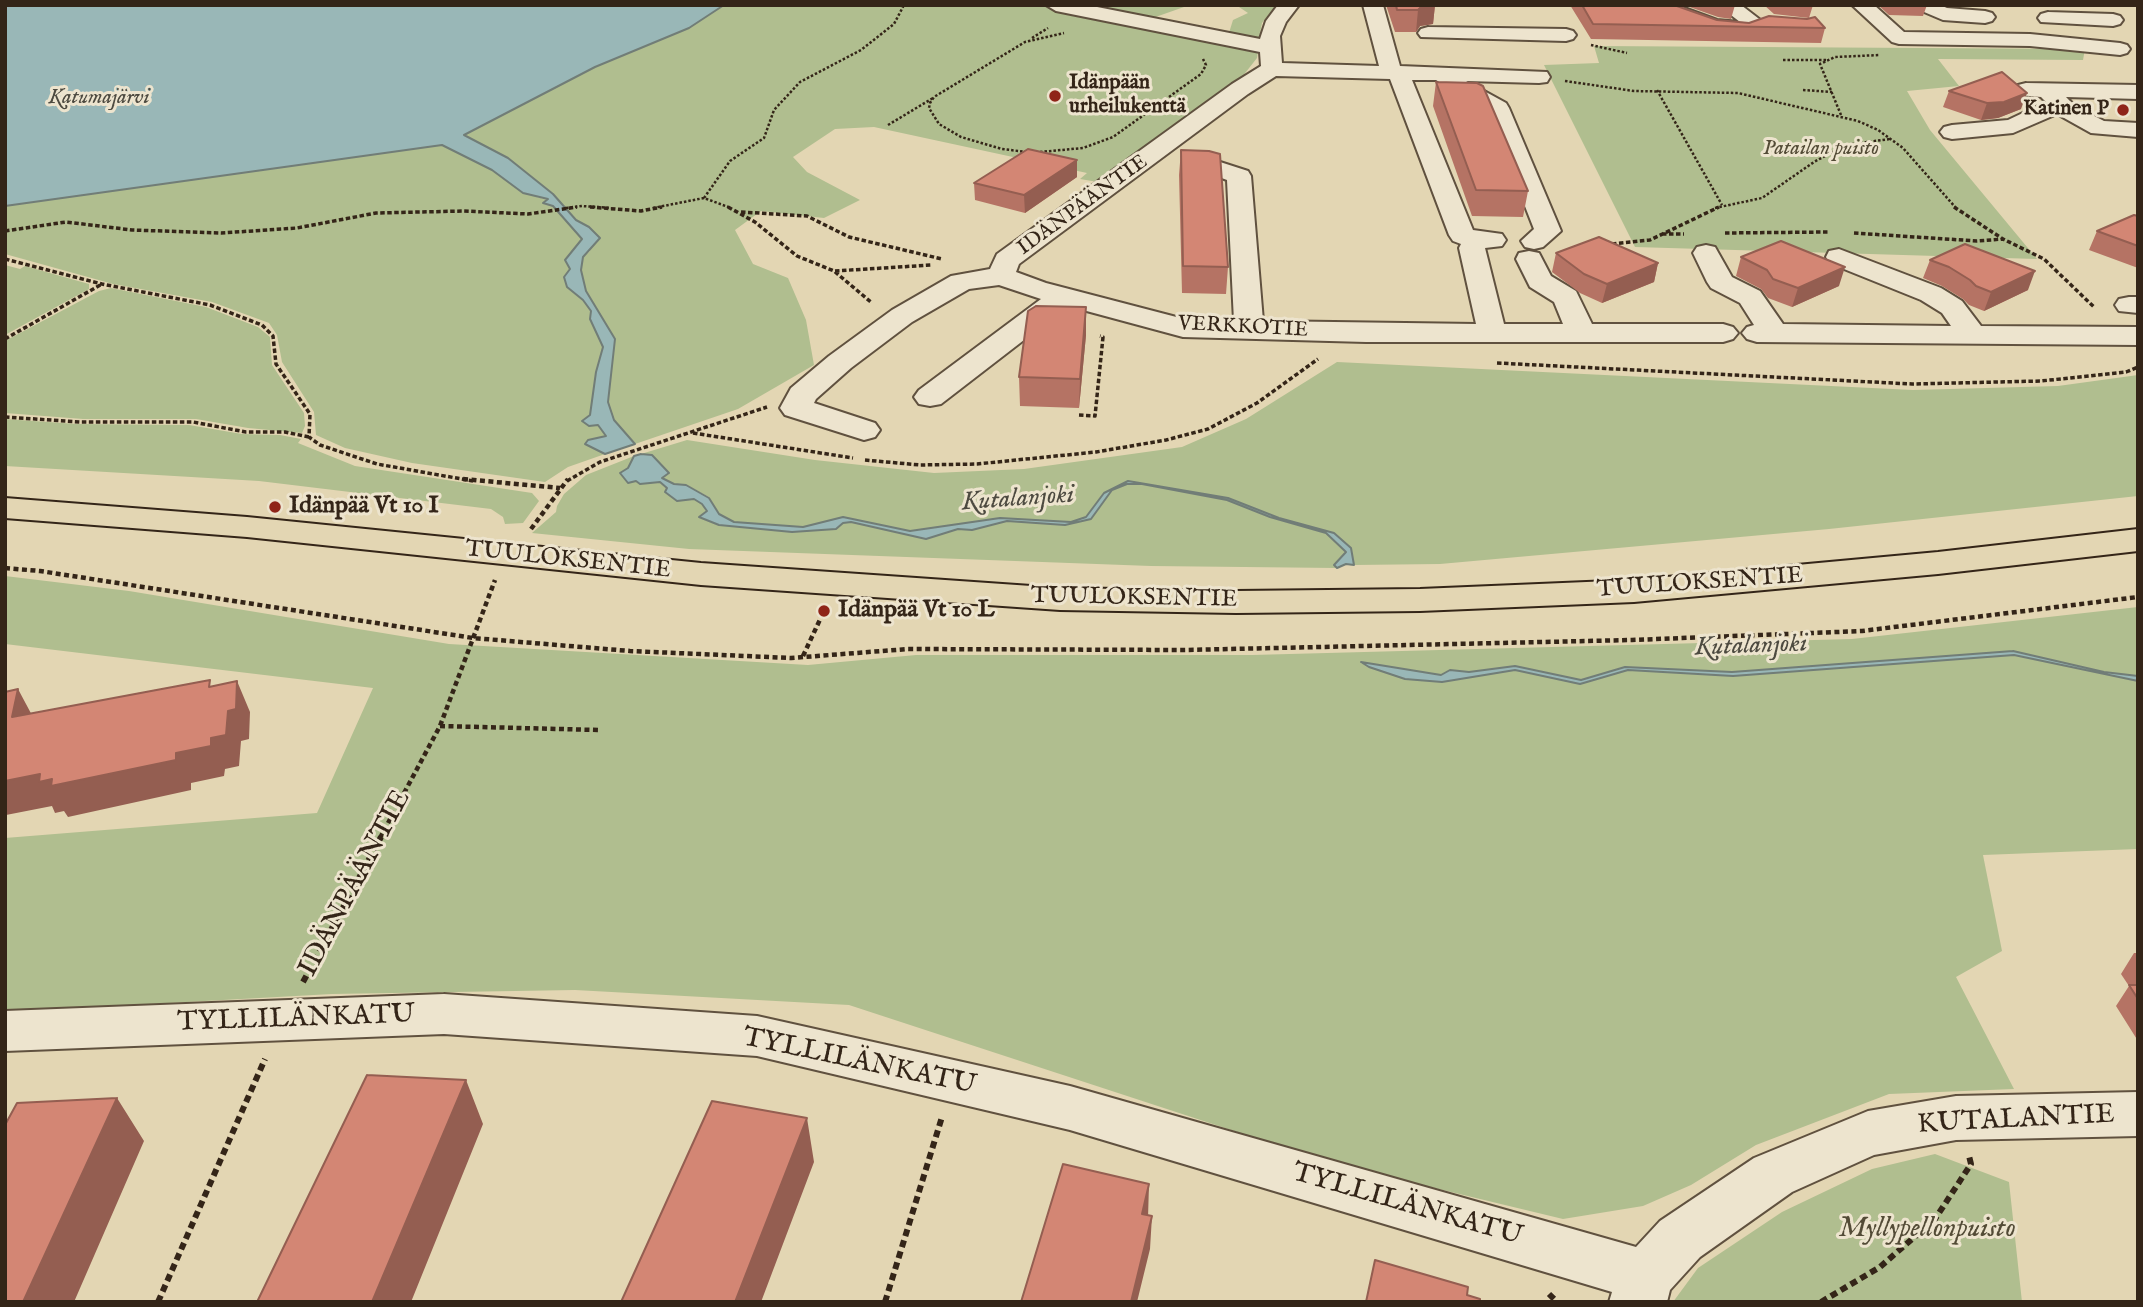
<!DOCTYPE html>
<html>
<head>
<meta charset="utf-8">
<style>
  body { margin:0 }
  #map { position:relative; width:2143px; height:1307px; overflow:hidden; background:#e3d6b3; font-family:"IM FELL English",serif }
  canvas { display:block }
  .frame { position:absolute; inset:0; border:7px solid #342518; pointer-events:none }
</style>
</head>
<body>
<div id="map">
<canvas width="2143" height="1307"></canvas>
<div class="frame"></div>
</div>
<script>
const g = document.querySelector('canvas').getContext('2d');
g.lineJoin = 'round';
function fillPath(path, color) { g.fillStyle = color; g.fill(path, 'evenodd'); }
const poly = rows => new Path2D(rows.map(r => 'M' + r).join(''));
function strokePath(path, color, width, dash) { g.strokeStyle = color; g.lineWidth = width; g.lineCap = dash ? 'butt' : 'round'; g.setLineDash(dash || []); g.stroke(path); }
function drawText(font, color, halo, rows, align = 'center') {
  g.font = font + ' "IM FELL English",serif'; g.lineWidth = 6; g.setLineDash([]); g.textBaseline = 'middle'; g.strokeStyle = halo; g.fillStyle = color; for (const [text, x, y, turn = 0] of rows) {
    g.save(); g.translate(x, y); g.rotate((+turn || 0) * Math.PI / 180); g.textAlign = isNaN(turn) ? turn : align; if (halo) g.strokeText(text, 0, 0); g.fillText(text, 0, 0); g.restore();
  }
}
fillPath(poly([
  [724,5,1047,5,1258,51,1257,58,1242,77,1098,182,1080,179,1087,173,874,127,835,129,793,157,807,172,860,200,824,218,761,211,735,230,753,264,788,278,806,320,814,365,738,409,635,444,614,420,608,402,615,339,586,291,581,270,583,257,590,251,589,227,576,220,553,194,508,159,537,197,548,200,544,203,553,206,582,239,566,260,570,269,567,287,583,300,591,311,590,319,603,347,596,372,590,415,606,436,589,440,605,454,568,467,545,482,412,463,345,448,316,435,314,412,282,362,277,335,269,323,212,302,113,284,5,254,5,206,442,145,599,65,689,28],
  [1073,5,1276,5,1262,23,1259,39,1228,36,1233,20,1248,13,1239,7,1184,7,1147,20],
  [1594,46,2085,49,2083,60,1938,59,1959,86,1907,91,1930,130,2037,259,1635,247,1544,65,1599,63],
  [5,265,20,269,25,266,89,284,89,289,5,335],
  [111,288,206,307,258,327,270,337,272,365,304,413,305,426,302,433,248,428,196,419,83,419,5,413,5,341,99,291],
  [1337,362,1913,390,2058,386,2138,375,2138,496,1829,529,1440,564,1354,565,1351,548,1334,533,1279,518,1228,498,1129,481,1104,493,1086,517,1071,522,1000,518,910,531,843,517,803,527,734,522,719,514,709,497,686,485,674,484,662,478,669,474,652,455,641,454,687,440,815,460,934,473,1024,469,1182,447,1246,419],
  [5,419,77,424,189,425,242,434,280,435,301,439,298,443,355,466,532,493,539,501,523,523,505,524,503,517,491,509,259,481,5,466],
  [634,456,628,469,636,481,660,482,667,488,665,492,677,501,694,499,702,504,707,511,699,517,719,525,792,532,836,529,843,523,851,522,926,538,958,529,972,530,1007,521,1065,525,1091,519,1112,490,1127,484,1142,484,1227,500,1270,517,1326,533,1346,552,1334,565,1337,568,1151,566,689,549,532,533,556,512,557,506,564,494,586,475],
  [5,576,129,591,449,644,808,665,916,655,1252,655,1852,639,2138,607,2138,849,1983,855,2002,951,1956,977,2014,1089,1889,1094,1756,1145,1691,1185,1643,1206,1563,1219,1335,1164,849,1005,575,990,332,994,5,1012,5,838,317,813,373,688,5,644],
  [1935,1154,2009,1182,2022,1302,1673,1302,1698,1268,1782,1212,1872,1169]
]), '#b0be8f');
const water = poly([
  [5,5,724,5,689,28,595,67,464,135,508,158,553,194,576,220,589,227,600,238,583,257,581,270,586,291,615,339,608,402,614,420,635,444,605,454,585,444,588,440,606,436,598,425,589,426,582,421,590,415,596,372,603,347,590,319,591,311,583,300,567,287,564,277,570,269,565,260,582,239,553,206,543,203,548,199,523,193,492,170,442,145,5,206,5,5],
  [641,454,652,455,669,473,662,478,674,484,686,485,709,498,719,514,734,522,803,527,843,517,910,531,1000,518,1071,522,1086,517,1104,493,1128,481,1228,498,1279,518,1334,533,1351,548,1354,565,1346,564,1337,568,1334,565,1346,552,1326,533,1270,517,1227,500,1142,484,1127,484,1112,490,1091,519,1065,525,1007,521,972,530,958,529,926,539,851,522,843,523,836,529,792,532,719,525,699,517,707,511,702,504,694,499,677,501,665,492,667,488,660,482,640,484,636,481,628,483,620,473,628,468,634,456,641,454],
  [2013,651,2104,672,2138,676,2138,681,2014,655,1733,676,1628,670,1580,684,1515,670,1442,682,1405,679,1369,667,1361,662,1441,675,1450,670,1469,672,1515,666,1581,680,1625,667,1732,672,2013,651]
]);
fillPath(water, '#99b7b7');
strokePath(water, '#717d77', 2);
const minor = poly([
  [1046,5,1087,5,1260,39,1266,21,1278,5,1299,5,1286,22,1280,36,1282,63,1379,66,1363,5,1383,5,1400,66,1547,72,1550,77,1547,82,1539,83,1466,81,1506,103,1509,108,1561,231,1543,247,1534,249,1525,247,1521,241,1534,229,1488,112,1436,80,1412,80,1473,230,1502,234,1506,240,1502,246,1485,248,1504,324,1563,324,1554,302,1530,287,1516,259,1519,253,1529,251,1539,253,1551,276,1576,291,1592,324,1723,324,1733,327,1738,333,1733,339,1723,342,1366,342,1183,337,1068,306,941,404,930,406,919,404,914,397,919,390,1041,299,999,285,969,289,912,322,851,368,816,399,814,403,875,423,880,430,875,437,864,440,785,415,780,408,791,388,829,356,892,310,951,276,990,269,997,254,1232,84,1261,66,1260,52,1056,11,1046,5],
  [1276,76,1390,79,1449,235,1453,241,1461,244,1459,248,1476,324,1263,321,1251,176,1248,171,1217,161,1208,163,1205,168,1208,173,1227,180,1234,321,1184,319,1046,283,1016,272,1019,264,1248,94,1276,76],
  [1647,5,1676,5,1717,20,1740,22,1718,5,1741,5,1767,25,1764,29,1746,35,1714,32,1650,9,1647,5],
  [1852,5,1874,5,1904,32,2030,34,2120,43,2127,45,2130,49,2127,53,2120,55,2030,46,1899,44,1892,42,1852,5],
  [1914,5,1940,5,1947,8,1985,11,1992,13,1995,17,1992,21,1985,23,1943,20,1917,9,1914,5],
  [2048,12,2113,14,2120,16,2123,20,2120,24,2113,26,2041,22,2038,18,2041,14,2048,12],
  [1428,27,1566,29,1573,31,1576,35,1573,39,1566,41,1421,37,1418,33,1421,29,1428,27],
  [2026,83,2138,85,2138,99,2066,97,2075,106,2104,121,2138,123,2138,137,2091,133,2057,114,2013,133,1952,139,1944,137,1940,132,1944,127,1952,125,2008,120,2046,102,2041,97,2018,95,2015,90,2018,85,2026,83],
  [1706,245,1715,247,1732,277,1760,291,1783,324,1951,326,1942,313,1921,300,1829,263,1826,257,1829,251,1839,249,1941,288,1962,301,1981,326,2138,327,2138,345,1757,342,1747,339,1742,333,1747,327,1754,325,1740,303,1711,288,1707,282,1693,253,1697,247,1706,245],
  [2129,297,2138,297,2138,313,2119,311,2115,305,2119,299,2129,297],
  [444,994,757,1016,1070,1086,1636,1247,1660,1221,1754,1158,1868,1111,1956,1096,2138,1092,2138,1136,1956,1140,1874,1155,1792,1192,1700,1257,1670,1290,1667,1302,1609,1302,1612,1292,1070,1130,757,1056,444,1034,5,1051,5,1011,444,994]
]);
const highway = poly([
  [5,498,247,517,701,563,1060,588,1236,591,1420,589,1634,580,1938,552,2138,529,2138,551,1938,574,1634,602,1420,611,1236,613,1060,610,701,585,247,537,5,518,5,498]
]);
strokePath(minor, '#60513f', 4);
strokePath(highway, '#342518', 4);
strokePath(poly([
  [1032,38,1048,28],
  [1591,45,1627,53],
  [1783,60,1826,60],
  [1565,81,1634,91,1738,93,1858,121,1878,130,1903,148,1956,208],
  [1657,90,1722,205],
  [1803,90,1832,92],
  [1841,115,1820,64,1835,57,1880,55],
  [888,125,933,98],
  [1027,152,1002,149,961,137,939,124,929,108,930,103,934,97,1025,42,1064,33],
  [1040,152,1083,148,1113,137,1201,74,1206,65,1203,59],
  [704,198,730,161,764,138,774,110,800,82,861,50,894,24,904,5],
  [566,208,582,206,611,208],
  [653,208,704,198,731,208],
  [1715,208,1762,198,1814,162,1845,145,1890,139]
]), '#342518', 2.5, [2.5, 2]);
strokePath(poly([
  [590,207,641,211,662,207],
  [728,207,755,222,797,256,834,271,872,303],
  [1954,207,2003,239,2044,259,2095,308],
  [741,212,807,216,849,237,942,259],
  [5,231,66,222,132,230,221,233,297,228,376,213,464,211,528,214,577,207],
  [1725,233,1828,232],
  [1854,233,1977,241,2003,239],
  [1662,234,1684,234],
  [1612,244,1650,240,1719,207],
  [5,259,102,284,210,305,262,325,273,336,276,364,310,414,309,437,320,445,377,464,473,481],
  [835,271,931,265],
  [5,339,102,284],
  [1497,363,1912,384,2041,381,2126,372,2138,367],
  [1079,415,1095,416,1103,337,1100,336],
  [5,417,80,422,193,422,246,432,285,432,309,437],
  [693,433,853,458],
  [865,460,920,465,977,464,1096,452,1166,440,1208,429,1257,403,1318,359],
  [567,481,600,462,767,407]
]), '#342518', 3.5, [4.5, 2.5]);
strokePath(poly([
  [463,479,560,488],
  [531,529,568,479],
  [5,568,40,571,473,638,630,651,791,658,908,649,1185,650,1632,640,1862,631,2138,597],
  [803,656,824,611],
  [440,726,599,730],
  [380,838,440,726,495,580]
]), '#342518', 4.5, [5, 3.5]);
strokePath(poly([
  [303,982,381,837],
  [1549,1294,1557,1302],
  [158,1302,265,1059],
  [885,1302,942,1117],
  [1821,1302,1880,1267,1935,1219,1971,1164,1969,1156]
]), '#342518', 6, [7, 4.5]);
fillPath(minor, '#ede4ce');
fillPath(highway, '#e3d6b3');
fillPath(poly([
  [1386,5,1435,5,1433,24,1420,26,1416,32,1395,32],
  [1570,5,1674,5,1717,20,1825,28,1821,43,1591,39],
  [1684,5,1735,5,1731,19,1718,17],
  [1764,5,1813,5,1809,18,1774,14],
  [1878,5,1927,5,1923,16,1889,15],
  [1436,82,1528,191,1523,217,1472,216,1433,106],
  [1949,91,2021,109,1998,118,1981,120,1943,107],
  [1181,150,1228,267,1226,294,1182,293,1179,175],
  [1077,160,1077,177,1025,213,975,200,974,183],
  [2138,216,2138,268,2089,250,2097,231],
  [1556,253,1658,263,1654,282,1602,303,1580,293,1552,272],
  [1741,257,1839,286,1792,307,1768,298,1761,289,1736,276],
  [1930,260,2028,290,1984,311,1969,305,1963,299,1942,286,1923,278],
  [1086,307,1086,335,1079,408,1020,406,1019,377],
  [2134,953,2138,953,2138,1041,2116,1006,2129,986,2121,974]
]), '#b57364');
fillPath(poly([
  [1423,5,1435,5,1433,24,1420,26,1416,32,1418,10],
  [2027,93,2021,109,1998,118,1981,120,1987,103],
  [1077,160,1077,177,1025,213,1024,195],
  [1658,263,1654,282,1602,303,1607,284],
  [1845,267,1839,286,1792,307,1798,288],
  [2035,271,2028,290,1984,311,1991,292],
  [1086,307,1086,335,1079,408,1080,379],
  [237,681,250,712,249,739,241,741,239,766,225,769,224,776,191,783,191,790,68,817,64,811,55,813,52,806,6,815,5,776,40,774,176,753,211,738,228,711],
  [18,689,34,719,12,717],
  [466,1080,483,1124,411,1302,372,1302],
  [117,1098,144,1141,74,1302,23,1302],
  [807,1118,814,1162,761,1302,735,1302],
  [1149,1184,1148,1218,1142,1214],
  [1152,1216,1150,1249,1137,1302,1131,1302]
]), '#945e51');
const building = poly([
  [1396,5,1423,5,1418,10,1397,10,1396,5],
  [1582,5,1674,5,1717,20,1749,23,1769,16,1807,19,1815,17,1825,28,1593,24,1582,5],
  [2002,72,2027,93,2004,102,1987,103,1949,91,2002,72],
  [1436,82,1477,83,1483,86,1528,191,1476,190,1436,82],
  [1028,149,1077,160,1024,195,974,183,1028,149],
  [1181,150,1209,151,1220,154,1228,267,1183,266,1181,150],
  [2134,215,2138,216,2138,246,2097,231,2134,215],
  [1599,237,1658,263,1607,284,1584,274,1556,253,1599,237],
  [1781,241,1845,267,1798,288,1773,279,1767,270,1741,257,1781,241],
  [1965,244,2035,271,1991,292,1976,286,1970,280,1949,267,1930,260,1965,244],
  [1036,306,1086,307,1080,379,1019,377,1028,311,1036,306],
  [210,680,209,687,237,681,236,709,228,711,226,735,211,738,211,746,176,753,176,760,51,786,52,779,39,782,40,774,5,781,5,692,18,689,12,717,210,680],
  [2129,985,2138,985,2138,999,2129,985],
  [367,1075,466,1080,372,1302,257,1302,367,1075],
  [117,1098,23,1302,5,1302,5,1125,17,1103,117,1098],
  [712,1101,807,1118,735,1302,621,1302,712,1101],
  [1063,1164,1149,1184,1142,1214,1152,1216,1131,1302,1021,1302,1063,1164],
  [1375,1260,1468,1287,1467,1295,1480,1299,1480,1302,1366,1302,1375,1260]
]);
fillPath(building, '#d38674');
strokePath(building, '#945e51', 2);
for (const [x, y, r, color] of [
  [1055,96,7,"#8f2418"],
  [2123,110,7,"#8f2418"],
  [275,507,7,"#8f2418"],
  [824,611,7,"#8f2418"]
]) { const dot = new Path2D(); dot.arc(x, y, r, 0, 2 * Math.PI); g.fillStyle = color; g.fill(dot); strokePath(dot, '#ede4ce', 2.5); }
drawText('bold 21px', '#342518', '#ede4ce', [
  ["Idänpään",1069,84],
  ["urheilukenttä",1069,108],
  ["Katinen P",2109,110,"right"]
], 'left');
drawText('italic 21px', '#4d4a40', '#ede4ce', [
  ["Katumajärvi",99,99]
]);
drawText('italic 21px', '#534b36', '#ede4ce', [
  ["Patailan puisto",1821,150]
]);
drawText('21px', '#342518', '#ede4ce', [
  ["IDÄNPÄÄNTIE",1083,206,-36],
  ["VERKKOTIE",1243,328,3]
]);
drawText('bold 24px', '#342518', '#ede4ce', [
  ["Idänpää Vt 10 I",289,507],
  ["Idänpää Vt 10 L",838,611]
], 'left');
drawText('24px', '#342518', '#ede4ce', [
  ["TUULOKSENTIE",568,561,6],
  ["TUULOKSENTIE",1700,584,-4],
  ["TUULOKSENTIE",1134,599,1]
]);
drawText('italic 26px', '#4d4a40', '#ede4ce', [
  ["Kutalanjoki",1018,500,-4],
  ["Kutalanjoki",1751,647,-2]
]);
drawText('28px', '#342518', '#ede4ce', [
  ["IDÄNPÄÄNTIE",356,884,-62],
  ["TYLLILÄNKATU",296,1020,-2],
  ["TYLLILÄNKATU",859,1063,12],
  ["KUTALANTIE",2016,1121,-3],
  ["TYLLILÄNKATU",1407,1206,16]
]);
drawText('italic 28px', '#534b36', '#ede4ce', [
  ["Myllypellonpuisto",1927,1230]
]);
</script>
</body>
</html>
